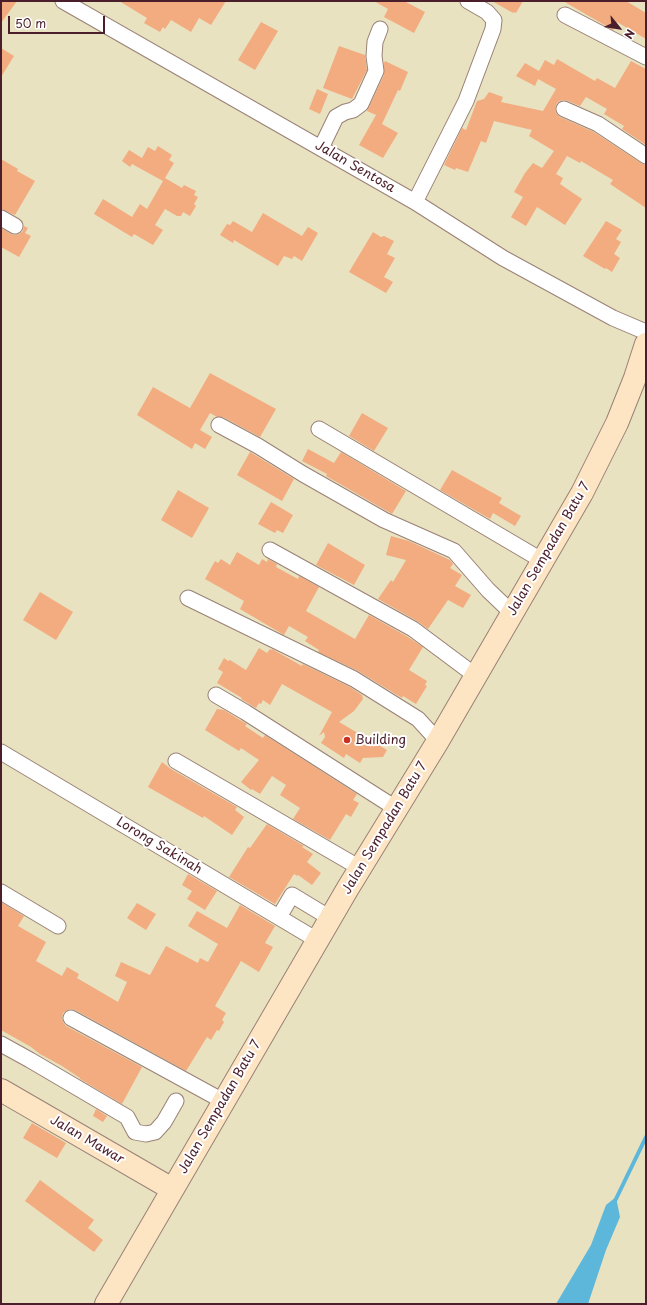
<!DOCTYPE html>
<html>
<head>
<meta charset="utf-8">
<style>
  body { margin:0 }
  #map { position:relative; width:647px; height:1305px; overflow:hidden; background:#e8e2c0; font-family:"Playpen Sans",sans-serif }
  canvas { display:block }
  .frame { position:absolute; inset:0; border:2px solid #4a1f2b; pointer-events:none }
  .north { position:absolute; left:599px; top:8px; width:40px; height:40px; -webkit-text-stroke:3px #fff; paint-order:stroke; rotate:120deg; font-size:11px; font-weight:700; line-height:16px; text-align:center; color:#4a1f2b }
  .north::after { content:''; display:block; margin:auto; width:14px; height:18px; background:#4a1f2b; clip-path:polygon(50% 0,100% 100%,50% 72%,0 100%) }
  .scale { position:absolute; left:8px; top:16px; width:97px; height:18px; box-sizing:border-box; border:2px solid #4a1f2b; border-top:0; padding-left:5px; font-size:12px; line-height:14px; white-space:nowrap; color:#4a1f2b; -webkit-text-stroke:3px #fff; paint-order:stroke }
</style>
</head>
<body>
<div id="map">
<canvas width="647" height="1305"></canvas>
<div class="frame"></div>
<div class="north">N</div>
<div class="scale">50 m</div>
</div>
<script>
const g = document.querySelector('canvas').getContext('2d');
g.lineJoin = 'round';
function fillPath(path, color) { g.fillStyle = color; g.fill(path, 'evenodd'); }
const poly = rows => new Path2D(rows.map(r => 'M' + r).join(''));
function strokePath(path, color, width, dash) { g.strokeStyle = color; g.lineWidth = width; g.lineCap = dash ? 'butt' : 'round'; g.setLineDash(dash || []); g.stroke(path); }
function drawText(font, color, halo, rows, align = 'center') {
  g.font = font + ' "Playpen Sans",sans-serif'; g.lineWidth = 4; g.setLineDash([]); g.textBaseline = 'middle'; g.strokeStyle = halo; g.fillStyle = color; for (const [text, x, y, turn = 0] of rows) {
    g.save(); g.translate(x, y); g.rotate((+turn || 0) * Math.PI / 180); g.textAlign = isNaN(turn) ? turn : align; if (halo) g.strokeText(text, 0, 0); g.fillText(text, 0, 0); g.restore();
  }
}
fillPath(poly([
  [616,1197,620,1217,606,1250,588,1304,556,1304,591,1245,606,1205]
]), '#5cb7da');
strokePath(poly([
  [615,1201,646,1137]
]), '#5cb7da', 4);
fillPath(poly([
  [1,1,17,1,1,23],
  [119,1,226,1,211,25,199,18,191,32,171,20,165,29,163,27,160,32,144,23,147,18],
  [374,1,404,1,425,12,414,33,384,17,388,9],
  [492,1,523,1,516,13,514,12,513,13],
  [563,1,626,1,646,13,646,39,617,22,613,30],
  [261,22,278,31,255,70,238,60],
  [339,46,365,55,367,70,352,99,323,88],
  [1,48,14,56,1,77],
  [557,59,595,81,597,78,615,88,631,61,646,69,646,145,622,129,624,126,604,114,607,109,586,97,580,106,568,101,563,100,558,102,556,105,555,110,557,114,560,117,594,132,641,163,646,165,646,208,610,184,613,180,581,161,580,163,567,156,556,174,563,178,560,184,582,199,565,225,537,207,526,226,511,217,523,197,514,192,525,173,533,163,542,168,554,151,529,136,532,130,494,121,486,143,481,141,468,172,456,168,455,170,444,165,462,128,466,130,477,101,484,99,489,92,503,97,501,102,543,111,556,89,538,79,535,86,516,76,525,63,539,71,545,60,554,65],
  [385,61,408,72,400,91,398,90,382,124,398,133,383,158,359,145,376,115,367,111,384,75,384,63],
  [317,89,328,94,320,114,309,109],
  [158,146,172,155,169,160,174,163,165,178,182,188,184,185,196,191,194,195,198,197,194,204,196,206,190,216,183,212,181,216,177,216,165,209,155,225,163,230,153,245,134,234,132,237,94,214,103,199,132,217,140,204,147,209,163,181,132,164,130,167,122,161,129,150,142,158,148,147,155,151],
  [1,159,18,169,17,171,35,181,15,215,1,209],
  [263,213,302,236,308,227,318,233,302,261,294,256,292,259,284,256,278,266,234,240,233,243,220,235,227,224,230,225,233,221,252,232],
  [606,221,622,230,616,239,621,242,614,254,620,258,612,272,606,268,605,269,583,256],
  [24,226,28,228,25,233,31,236,19,257,1,247,1,228,11,234,15,235,19,234,23,231],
  [373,232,381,237,384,236,394,241,387,254,395,258,384,277,393,282,386,293,349,272],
  [210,373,276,409,260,437,223,417,217,417,210,413,200,430,212,437,205,449,195,443,192,449,137,415,153,387,190,408],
  [362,413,388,428,374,451,349,436],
  [308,449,334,463,341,452,406,491,392,514,347,488,326,476,327,474,302,461],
  [250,452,294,479,282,501,237,475],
  [452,470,502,498,499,503,521,516,515,526,493,513,490,519,440,490],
  [178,490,209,508,192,538,161,520],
  [271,502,293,515,283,533,277,530,275,533,258,524],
  [391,536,409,541,450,560,453,564,450,568,462,575,455,586,471,595,463,608,448,600,428,629,417,621,378,599,391,580,393,582,406,560,386,555],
  [328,543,365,565,354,585,316,565],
  [237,552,259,565,262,559,267,562,268,559,277,564,276,567,298,579,299,576,319,587,306,611,355,639,369,615,408,637,423,647,409,670,427,681,425,685,427,686,416,704,403,696,402,698,358,671,318,652,319,650,305,641,308,637,289,626,284,635,240,609,244,601,205,579,215,561,218,563,221,559,230,565],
  [40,592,73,612,56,640,23,620],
  [259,648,267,653,270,649,272,650,272,649,302,666,302,664,309,667,350,687,362,695,363,699,354,711,339,722,387,750,383,757,363,758,360,763,346,754,344,758,321,743,325,737,324,732,319,736,332,712,282,684,270,705,263,700,261,704,259,703,256,708,241,699,242,698,217,683,223,672,218,669,224,658,228,661,230,660,246,670],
  [217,709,224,710,240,720,247,724,245,726,263,738,265,735,357,794,353,800,359,803,351,817,346,814,330,840,293,819,300,808,280,795,286,785,272,776,260,794,252,789,251,790,241,782,259,760,241,748,239,751,205,730],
  [162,762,171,769,237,807,235,810,244,817,232,835,204,816,203,818,148,787],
  [267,824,304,846,302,847,313,854,307,862,321,873,312,885,298,875,297,876,294,874,275,904,229,877,248,847,250,848],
  [188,874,217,891,205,910,187,899,192,891,182,885],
  [1,902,24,916,18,926,46,942,36,961,62,976,67,967,79,974,77,978,118,1002,127,982,115,976,121,962,150,975,166,946,198,963,200,958,208,962,218,944,188,926,197,911,227,928,240,905,275,926,265,943,273,947,259,972,241,961,215,1006,226,1013,222,1020,224,1022,219,1031,217,1030,211,1040,207,1037,186,1071,75,1010,70,1009,66,1011,63,1013,62,1018,63,1022,66,1026,142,1067,122,1104,80,1079,80,1078,62,1066,40,1054,31,1047,1,1030],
  [137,903,156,914,146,930,127,918],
  [96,1109,107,1116,103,1122,93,1116],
  [32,1123,66,1143,57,1158,23,1138],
  [40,1180,94,1220,88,1228,103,1240,94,1252,25,1201]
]), '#f2ac80');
const street = poly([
  [63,1,415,202,503,258,613,318,646,332],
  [565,15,646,57],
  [564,109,598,124,646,156],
  [321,148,336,117,345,112,353,110,361,104,376,71,374,56,375,42,380,29],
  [415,202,466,101,493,29,494,20,487,12,468,1],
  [1,218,15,226],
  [219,425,258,446,303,474,384,520,454,551,488,590,512,613],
  [319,429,543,561],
  [270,550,413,629,476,676],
  [188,598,354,679,418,719,438,741],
  [216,695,245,712,397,809],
  [1,752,317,940],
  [176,761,360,868],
  [1,892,58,926],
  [279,917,292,895,330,918],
  [71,1018,223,1101],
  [1,1044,30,1060,127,1117,135,1132,146,1134,155,1132,164,1122,176,1101]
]);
const secondary = poly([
  [1,1090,172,1189],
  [106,1304,348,888,438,741,582,493,617,423,635,378,646,344]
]);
strokePath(street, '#998076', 17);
strokePath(secondary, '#998076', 24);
strokePath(street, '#fff', 15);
strokePath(secondary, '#fde5c4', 22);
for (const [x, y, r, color] of [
  [347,740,4,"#c8321e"]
]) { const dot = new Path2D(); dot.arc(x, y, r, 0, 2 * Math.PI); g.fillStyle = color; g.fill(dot); strokePath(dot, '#fff', 1.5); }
drawText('13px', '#4a1f2b', '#fff', [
  ["Jalan Sentosa",355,167,30],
  ["Jalan Sempadan Batu 7",549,549,-60],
  ["Jalan Sempadan Batu 7",385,828,-59],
  ["Lorong Sakinah",159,846,31],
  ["Jalan Sempadan Batu 7",220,1107,-60],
  ["Jalan Mawar",87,1140,30]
]);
drawText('13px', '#4a1f2b', '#fff', [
  ["Building",355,740]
], 'left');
</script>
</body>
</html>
